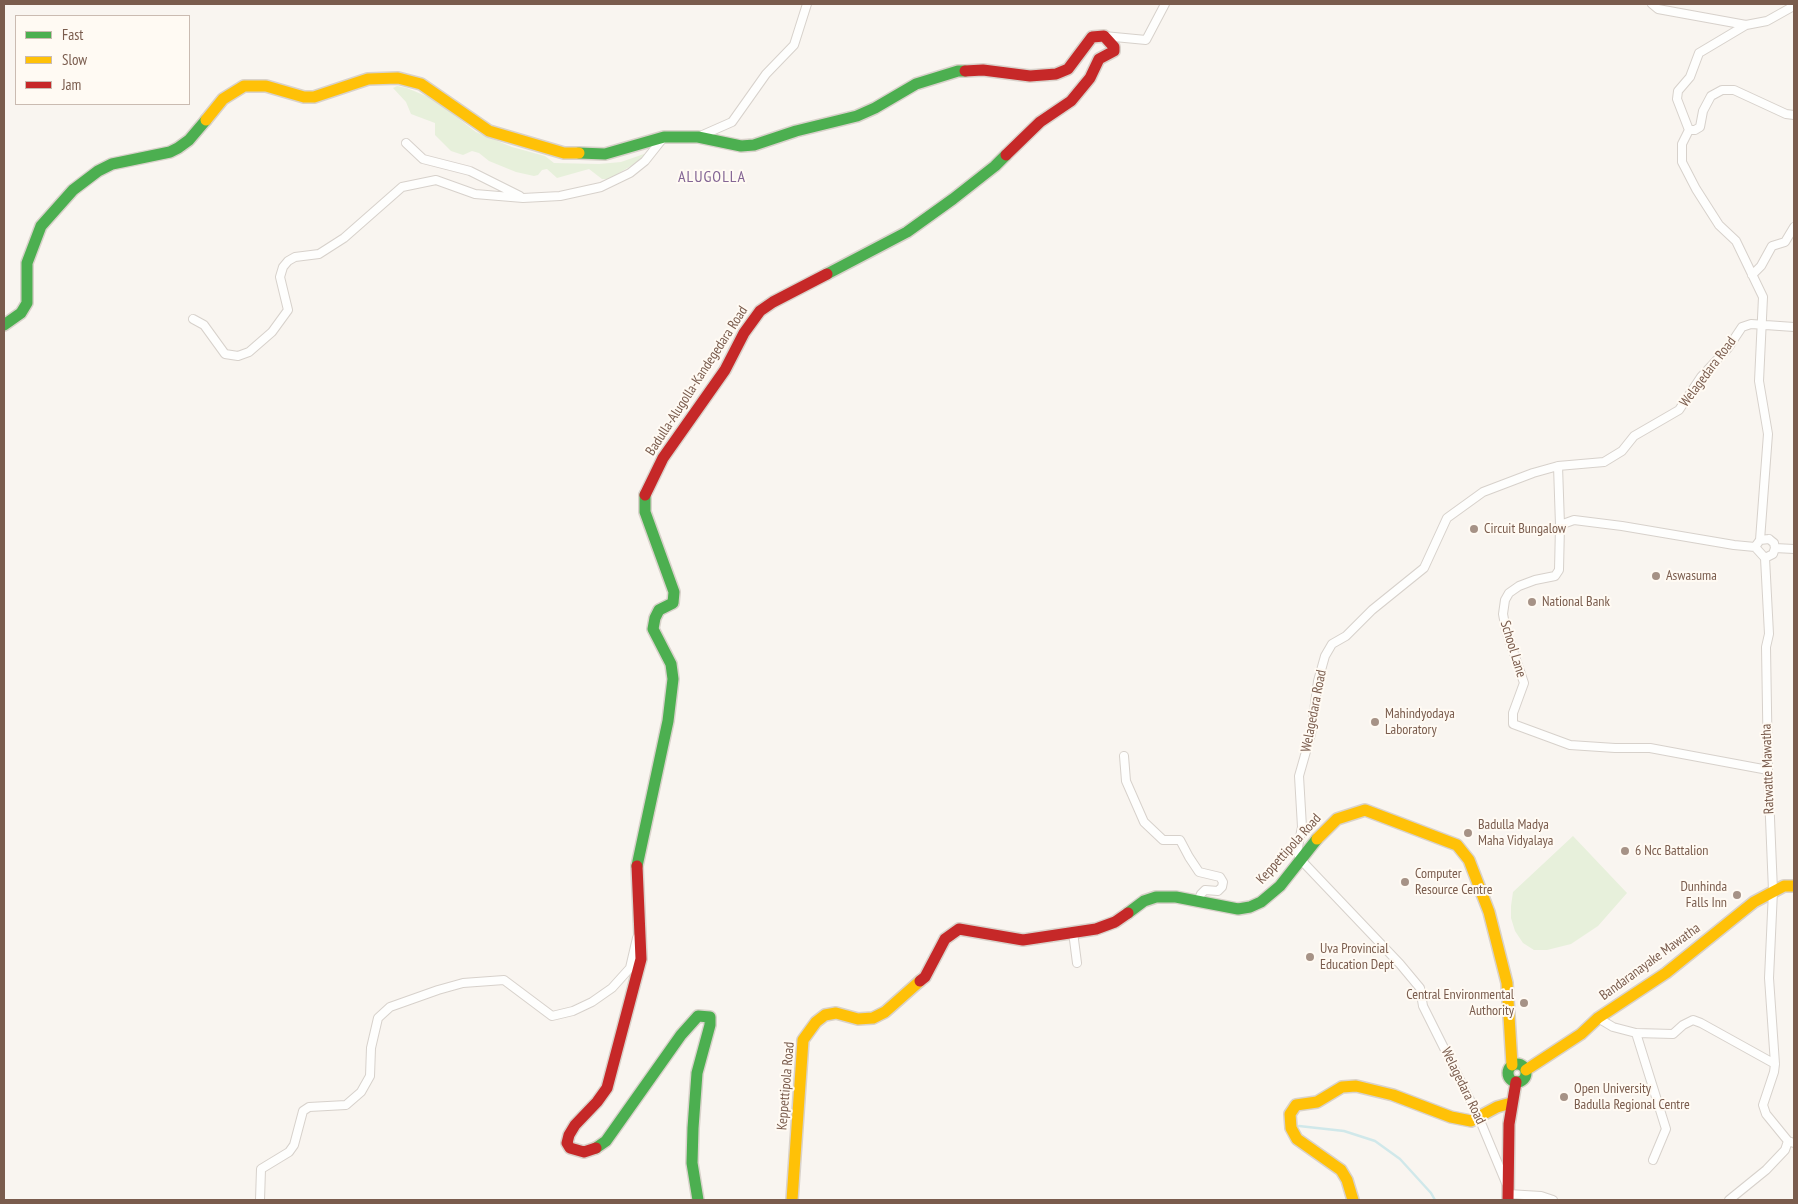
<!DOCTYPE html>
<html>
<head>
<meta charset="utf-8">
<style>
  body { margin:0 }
  #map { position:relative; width:1798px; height:1204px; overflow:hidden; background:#f9f5f0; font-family:"PT Sans Narrow",sans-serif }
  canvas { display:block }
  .frame { position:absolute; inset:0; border:5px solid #7a5c4d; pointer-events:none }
  .legend { position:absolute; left:15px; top:15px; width:175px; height:90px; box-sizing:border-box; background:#fffaf3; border:1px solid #cabbb1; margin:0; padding:6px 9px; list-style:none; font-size:15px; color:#7a5c4d }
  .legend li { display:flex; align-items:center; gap:10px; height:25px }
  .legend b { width:25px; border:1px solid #cabbb1 }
</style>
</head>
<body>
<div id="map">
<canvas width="1798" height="1204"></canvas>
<div class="frame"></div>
<ul class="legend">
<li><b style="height:6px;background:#4caf50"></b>Fast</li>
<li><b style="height:6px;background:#ffc107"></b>Slow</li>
<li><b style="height:6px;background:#c62828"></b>Jam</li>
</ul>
</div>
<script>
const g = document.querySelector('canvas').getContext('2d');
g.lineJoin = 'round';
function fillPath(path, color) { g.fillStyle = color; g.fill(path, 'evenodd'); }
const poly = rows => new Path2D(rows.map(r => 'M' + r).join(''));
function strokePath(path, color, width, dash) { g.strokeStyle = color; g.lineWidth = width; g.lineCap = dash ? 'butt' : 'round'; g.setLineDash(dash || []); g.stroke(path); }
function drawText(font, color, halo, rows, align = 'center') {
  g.font = font + ' "PT Sans Narrow",sans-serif'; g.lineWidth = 4; g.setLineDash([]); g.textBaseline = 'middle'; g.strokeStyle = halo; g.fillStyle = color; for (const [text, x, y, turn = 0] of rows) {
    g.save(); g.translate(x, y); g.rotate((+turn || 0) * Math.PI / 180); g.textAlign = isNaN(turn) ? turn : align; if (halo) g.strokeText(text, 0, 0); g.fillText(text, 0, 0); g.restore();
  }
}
fillPath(poly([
  [397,86,407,88,433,99,476,132,512,147,545,156,554,163,599,164,621,162,644,154,651,154,609,179,602,179,589,169,557,178,547,169,542,170,538,175,534,176,516,172,489,161,479,153,472,151,463,155,451,151,435,135,435,123,411,114,406,102,393,88],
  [1573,836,1627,893,1598,926,1571,944,1547,950,1534,950,1523,943,1515,931,1511,918,1511,906,1513,892]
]), '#e7f0db');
strokePath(poly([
  [1299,1126,1344,1131,1375,1141,1400,1159,1431,1193,1435,1200]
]), '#d0e8ea', 2.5);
const street = poly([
  [1652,4,1658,9,1746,25],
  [1793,4,1792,7,1767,21,1746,25,1699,53,1690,77,1678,91,1677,99,1689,130,1695,130,1700,127,1703,111,1711,96,1722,90,1734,90,1786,114,1794,115],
  [1104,36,1146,40,1165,4],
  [1689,130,1682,144,1682,162,1696,189,1719,225,1736,241,1763,297,1759,381,1768,434,1760,540],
  [698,137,732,122,766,74,794,45,807,4],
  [406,143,423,159,470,171,520,196],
  [1752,275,1761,266,1772,246,1785,242,1794,227],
  [193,319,204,325,225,354,238,356,249,352,272,332,288,310,280,277,283,267,288,261,295,257,319,254,344,238,402,187,436,180,475,194,523,198,560,196,601,187,630,173,645,161,664,137],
  [1558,466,1560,525,1559,570,1555,576,1535,580,1519,586,1509,593,1505,600,1503,614,1506,630,1524,683,1513,713,1513,724,1570,745,1615,748,1650,748,1768,770],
  [1560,525,1574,520,1622,526,1734,545,1755,547],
  [1769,539,1774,543,1775,548,1773,554,1765,558,1755,547,1760,540,1769,539],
  [1775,548,1794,549],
  [1765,558,1769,634,1766,647,1768,770,1773,891,1769,978,1775,1064,1774,1072,1763,1105,1766,1114,1788,1141,1794,1143],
  [1124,756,1126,781,1144,822,1163,840,1180,840,1189,857,1199,872,1220,877,1223,882,1222,887,1218,891,1205,890,1201,894,1198,901],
  [1073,932,1077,963],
  [1598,1018,1613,1027,1636,1033,1673,1034,1683,1025,1693,1020,1701,1023,1775,1064],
  [1636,1033,1666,1129,1653,1160],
  [1506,1183,1479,1118,1423,1006,1420,988,1400,964,1301,860,1297,852,1302,827,1299,776,1311,734,1318,681,1325,656,1332,644,1346,636,1372,610,1424,568,1447,518,1483,492,1533,473,1558,466,1604,462,1622,451,1634,436,1679,410,1701,377,1728,348,1742,327,1751,324,1794,327],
  [1508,1194,1541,1196,1553,1200],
  [260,1200,261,1169,289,1152,294,1145,303,1111,309,1107,346,1105,361,1092,370,1076,371,1048,378,1018,390,1007,438,990,463,983,504,980,552,1016,573,1011,592,1002,612,988,630,968,637,938],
  [1729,1200,1766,1170,1785,1150,1788,1141]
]);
const fast = poly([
  [579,153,605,154,664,137,698,137,741,146,754,145,796,131,857,116,875,108,916,84,958,71,965,71],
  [827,274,907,232,953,199,995,166,1006,155],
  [4,325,21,313,27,303,27,263,41,226,73,190,98,171,112,164,170,152,178,148,189,140,206,120],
  [637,866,668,721,673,679,671,664,653,629,655,618,659,610,673,603,674,592,645,512,645,495],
  [1128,913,1144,901,1156,897,1176,897,1238,909,1250,907,1261,902,1280,886,1317,839],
  '1508 1073a9 9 0 1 1 18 0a9 9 0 1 1-18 0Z',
  [596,1148,606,1141,681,1035,698,1016,710,1017,710,1025,697,1073,693,1128,692,1163,698,1200]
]);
const slow = poly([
  [206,120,223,99,244,86,266,86,304,97,314,97,368,79,398,78,421,84,489,131,564,153,579,153],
  [1317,839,1337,819,1365,810,1457,845,1469,860,1489,912,1507,983,1512,1065],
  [1526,1070,1581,1034,1598,1018,1666,973,1754,902,1784,886,1794,886],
  [792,1200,803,1040,816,1022,825,1015,836,1013,858,1019,873,1018,885,1012,920,981],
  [1353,1200,1347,1180,1341,1170,1297,1139,1291,1128,1290,1114,1296,1105,1317,1102,1342,1087,1356,1086,1393,1095,1451,1117,1471,1121,1497,1107,1511,1103]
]);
const jam = poly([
  [965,71,983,70,1030,76,1056,74,1068,69,1092,37,1104,36,1114,47,1114,51,1099,59,1090,78,1071,101,1040,122,1006,155],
  [645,495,663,458,725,370,744,333,760,311,773,302,827,274],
  [920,981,925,977,945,939,959,929,1023,940,1096,929,1115,922,1128,913],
  [596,1148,584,1152,570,1148,567,1143,569,1135,575,1125,597,1102,607,1088,641,959,637,866],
  [1508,1200,1509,1124,1516,1082]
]);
strokePath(street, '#d7d1cb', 10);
strokePath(fast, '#d9d2cb', 14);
strokePath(slow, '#d9d2cb', 14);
strokePath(jam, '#d9d2cb', 14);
strokePath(street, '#fefefd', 8);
strokePath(fast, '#4caf50', 11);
strokePath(slow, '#ffc107', 11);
strokePath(jam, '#c62828', 11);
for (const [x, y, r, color] of [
  [1474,529,5,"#a69286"],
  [1656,576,5,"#a69286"],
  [1532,602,5,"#a69286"],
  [1375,722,5,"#a69286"],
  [1468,833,5,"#a69286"],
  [1625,851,5,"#a69286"],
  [1405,882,5,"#a69286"],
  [1737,895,5,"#a69286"],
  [1310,957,5,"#a69286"],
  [1524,1003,5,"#a69286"],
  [1564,1097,5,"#a69286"]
]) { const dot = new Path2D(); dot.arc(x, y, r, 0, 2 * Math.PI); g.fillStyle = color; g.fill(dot); strokePath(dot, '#fffaf3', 2); }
drawText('14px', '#7a5c4d', '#fffaf3', [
  ["Welagedara Road",1708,372,-53],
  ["Badulla-Alugolla-Kandegedara Road",697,381,-57],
  ["School Lane",1513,649,73],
  ["Welagedara Road",1314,711,-79],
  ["Ratwatte Mawatha",1768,769,-92],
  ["Keppettipola Road",1289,849,-48],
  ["Bandaranayake Mawatha",1650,962,-36],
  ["Keppettipola Road",786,1086,-85],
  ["Welagedara Road",1463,1086,64]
]);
drawText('14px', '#7a5c4d', '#fffaf3', [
  ["Circuit Bungalow",1484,529],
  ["Aswasuma",1666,576],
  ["National Bank",1542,602],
  ["Mahindyodaya",1385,714],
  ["Laboratory",1385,730],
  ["Badulla Madya",1478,825],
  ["Maha Vidyalaya",1478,841],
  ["6 Ncc Battalion",1635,851],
  ["Computer",1415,874],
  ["Resource Centre",1415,890],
  ["Dunhinda",1727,887,"right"],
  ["Falls Inn",1727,903,"right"],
  ["Uva Provincial",1320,949],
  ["Education Dept",1320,965],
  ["Central Environmental",1514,995,"right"],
  ["Authority",1514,1011,"right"],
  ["Open University",1574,1089],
  ["Badulla Regional Centre",1574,1105]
], 'left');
g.letterSpacing = '1px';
drawText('16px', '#846695', '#fffaf3', [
  ["ALUGOLLA",712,177]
]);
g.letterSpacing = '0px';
</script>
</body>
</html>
